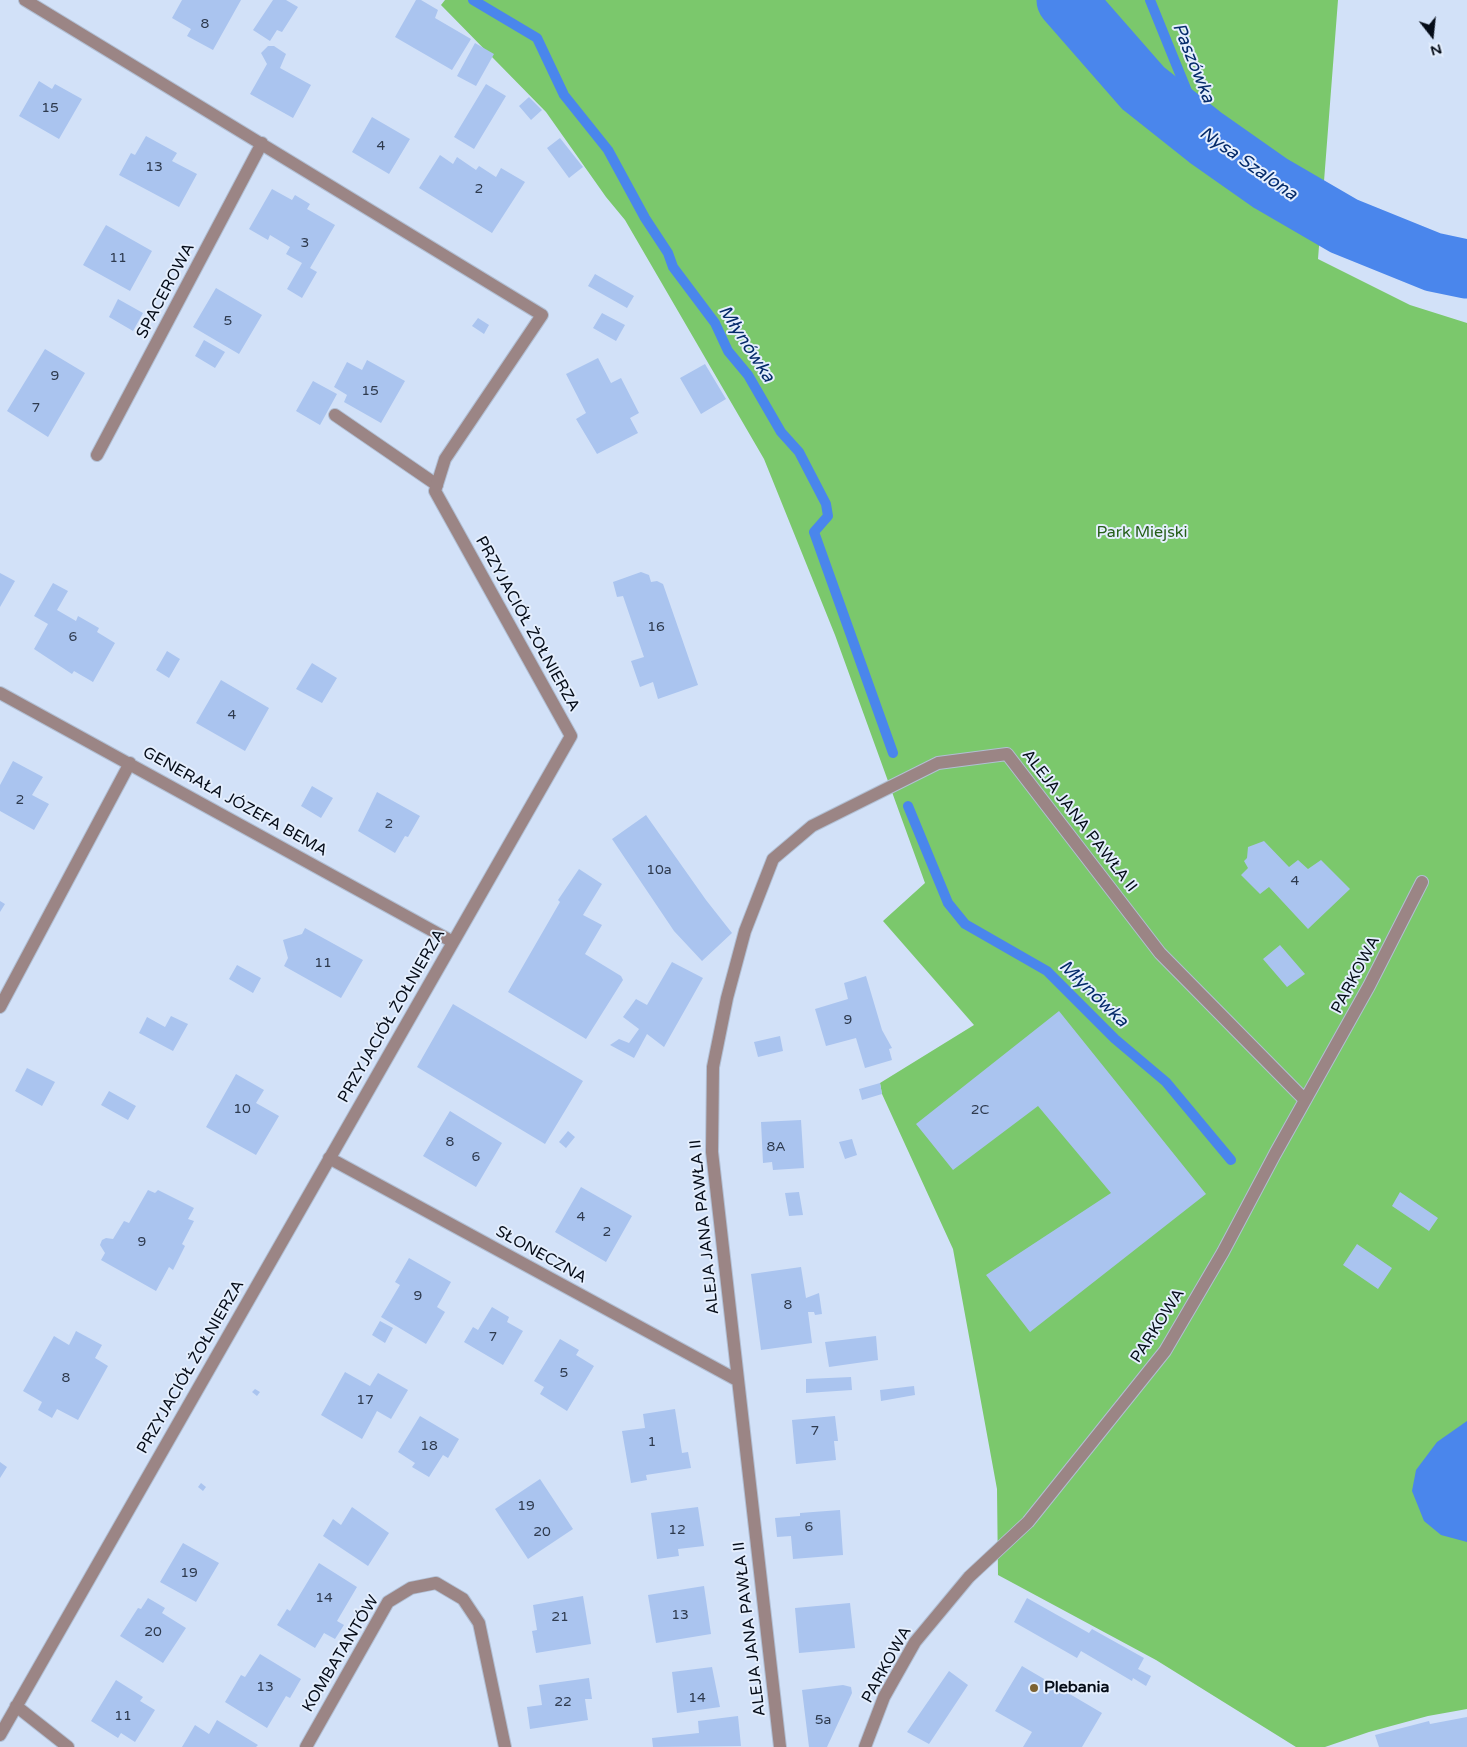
<!DOCTYPE html>
<html>
<head>
<meta charset="utf-8">
<style>
  body { margin:0 }
  #map { position:relative; width:1467px; height:1747px; overflow:hidden; background:#d2e1f8; font-family:"Varela Round",sans-serif }
  canvas { display:block }
  .north { position:absolute; left:1407px; top:10px; width:50px; height:50px; -webkit-text-stroke:4px #e4eefd; paint-order:stroke; rotate:164deg; font-size:14px; font-weight:700; line-height:20px; text-align:center; color:#050c18 }
  .north::after { content:''; display:block; margin:auto; width:18px; height:22px; background:#050c18; clip-path:polygon(50% 0,100% 100%,50% 72%,0 100%) }
</style>
</head>
<body>
<div id="map">
<canvas width="1467" height="1747"></canvas>
<div class="north">N</div>
</div>
<script>
const g = document.querySelector('canvas').getContext('2d');
g.lineJoin = 'round';
function fillPath(path, color) { g.fillStyle = color; g.fill(path, 'evenodd'); }
const poly = rows => new Path2D(rows.map(r => 'M' + r).join(''));
function strokePath(path, color, width, dash) { g.strokeStyle = color; g.lineWidth = width; g.lineCap = dash ? 'butt' : 'round'; g.setLineDash(dash || []); g.stroke(path); }
function drawText(font, color, halo, rows, align = 'center') {
  g.font = font + ' "Varela Round",sans-serif'; g.lineWidth = 4; g.setLineDash([]); g.textBaseline = 'middle'; g.strokeStyle = halo; g.fillStyle = color; for (const [text, x, y, turn = 0] of rows) {
    g.save(); g.translate(x, y); g.rotate((+turn || 0) * Math.PI / 180); g.textAlign = isNaN(turn) ? turn : align; if (halo) g.strokeText(text, 0, 0); g.fillText(text, 0, 0); g.restore();
  }
}
fillPath(poly([
  [445,0,1338,0,1318,259,1410,305,1467,323,1467,1709,1428,1716,1369,1732,1325,1747,1296,1747,1156,1660,998,1575,997,1489,953,1249,882,1094,880,1083,974,1025,883,921,925,883,835,635,764,459,625,220,606,197,546,112,441,5]
]), '#7bc86c');
fillPath(poly([
  [1467,1421,1467,1542,1441,1535,1424,1521,1412,1491,1416,1470,1437,1442]
]), '#4a86ec');
strokePath(poly([
  [473,0,537,38,564,95,608,150,645,218,668,253,673,267,715,323,728,351,748,375,781,432,799,452,826,504,828,516,814,532,893,753],
  [1150,0,1206,138],
  [908,806,948,903,965,924,1047,971,1115,1039,1166,1082,1231,1160]
]), '#4a86ec', 10);
strokePath(poly([
  [1066,0,1143,88,1206,138,1270,183,1344,226,1433,262,1467,269]
]), '#4a86ec', 59);
fillPath(poly([
  [182,0,241,0,213,50,187,36,191,29,172,18],
  [273,0,286,0,298,7,282,32,277,30,270,41,253,30],
  [416,0,421,0,438,10,435,18,471,39,452,70,395,37],
  [475,43,494,54,476,86,457,76],
  [268,46,274,46,286,54,280,68,311,85,293,118,250,94,267,64,261,53],
  [39,81,52,89,55,84,82,99,59,139,19,116],
  [486,84,506,96,474,149,454,137],
  [529,97,542,110,531,120,519,106],
  [372,117,410,139,389,174,352,152],
  [146,136,177,153,172,161,197,174,179,207,119,175,131,153,135,155],
  [560,138,583,167,569,178,547,148],
  [440,155,453,164,457,157,476,170,479,166,496,177,501,168,525,182,492,233,419,188],
  [272,189,292,200,295,195,310,204,307,209,335,225,310,268,317,272,302,298,287,289,302,263,286,254,290,247,270,235,268,240,249,229],
  [106,225,152,251,130,291,83,265],
  [595,274,634,296,627,308,588,286],
  [216,288,262,315,239,354,193,327],
  [118,299,143,313,133,331,109,317],
  [602,313,625,325,616,341,593,328],
  [478,318,489,325,484,334,472,326],
  [204,340,225,352,215,368,195,356],
  [45,349,85,373,48,437,7,411],
  [598,358,611,383,621,378,639,413,630,418,638,433,597,454,576,419,586,413,566,374],
  [367,360,405,381,381,423,344,402,347,395,334,387,347,362,362,370],
  [705,364,726,399,701,414,680,378],
  [313,381,337,394,320,425,296,411],
  [641,572,649,575,651,582,657,581,663,584,698,685,658,699,653,682,640,687,631,661,644,657,623,596,617,597,613,582],
  [0,573,15,581,0,607],
  [53,583,68,591,57,610,76,621,78,616,99,628,97,632,115,643,93,682,74,671,72,674,34,649,48,624,34,616],
  [167,651,180,659,169,678,156,670],
  [312,663,337,678,322,703,296,689],
  [221,680,269,708,245,751,196,723],
  [13,761,43,777,32,795,49,804,34,830,0,811,0,785],
  [312,786,333,798,321,818,301,806],
  [377,792,420,816,408,837,405,836,395,853,358,831],
  [646,815,706,900,732,933,702,961,674,931,612,839],
  [1264,841,1289,867,1298,860,1308,869,1321,860,1350,889,1308,929,1269,887,1260,894,1241,875,1248,868,1244,861,1247,858,1248,847],
  [579,869,602,884,583,915,602,925,585,954,621,976,623,980,586,1039,508,992,560,902,558,900],
  [0,901,5,904,0,912],
  [305,928,363,960,341,998,284,966,288,958,283,940,302,934],
  [1280,945,1305,974,1287,987,1263,959],
  [672,962,703,978,664,1047,647,1034,634,1058,610,1045,619,1039,629,1043,639,1029,623,1017,636,999,647,1005],
  [237,965,261,978,253,993,229,979],
  [866,976,882,1030,892,1048,889,1049,892,1060,865,1068,856,1038,826,1046,815,1009,848,999,844,983],
  [453,1004,583,1081,545,1144,417,1067],
  [1059,1011,1206,1194,1030,1332,986,1275,1111,1193,1038,1106,953,1170,916,1124],
  [171,1016,188,1024,173,1051,139,1033,147,1017,165,1027],
  [780,1036,783,1051,758,1057,754,1042],
  [27,1068,55,1082,42,1106,15,1091],
  [236,1074,264,1090,256,1103,279,1116,256,1155,206,1127],
  [880,1083,882,1094,862,1100,859,1089],
  [109,1091,136,1106,128,1120,101,1105],
  [450,1111,502,1143,476,1187,423,1156],
  [801,1120,804,1168,773,1170,772,1162,763,1163,761,1122],
  [568,1131,575,1137,566,1148,559,1142],
  [852,1139,857,1155,845,1159,839,1142],
  [581,1187,632,1216,606,1262,555,1232],
  [148,1190,155,1193,158,1190,194,1208,188,1219,194,1221,182,1244,185,1246,173,1270,169,1267,156,1291,101,1260,105,1253,100,1245,102,1240,106,1238,113,1239,124,1221,129,1223],
  [799,1192,803,1215,789,1216,785,1193],
  [1400,1192,1438,1218,1429,1231,1392,1206],
  [1357,1244,1392,1268,1378,1289,1343,1265],
  [409,1258,451,1282,437,1307,445,1312,426,1344,381,1317,400,1285,395,1282],
  [801,1267,806,1298,819,1293,822,1314,815,1315,814,1312,808,1312,812,1343,761,1350,751,1274],
  [492,1307,509,1317,507,1322,523,1331,503,1365,464,1342,473,1327,478,1330],
  [380,1321,393,1328,385,1343,372,1335],
  [76,1331,102,1345,95,1358,108,1366,78,1420,57,1409,52,1418,38,1410,42,1402,23,1391,54,1336,69,1345],
  [876,1336,878,1360,829,1367,825,1342],
  [560,1339,579,1350,576,1355,594,1366,567,1411,540,1394,544,1387,534,1381],
  [345,1372,370,1386,378,1373,408,1390,391,1419,377,1411,362,1439,321,1415],
  [851,1377,852,1390,806,1393,806,1379],
  [914,1386,915,1395,881,1401,880,1390],
  [255,1389,260,1392,257,1396,252,1392],
  [675,1409,682,1453,688,1452,691,1468,646,1475,647,1480,631,1483,622,1431,645,1428,643,1414],
  [420,1416,459,1439,448,1458,443,1455,429,1477,412,1467,415,1463,398,1452],
  [835,1416,838,1441,834,1441,836,1460,796,1464,792,1420],
  [0,1462,7,1467,0,1478],
  [540,1479,573,1529,528,1559,495,1509],
  [201,1483,206,1487,203,1491,198,1487],
  [352,1507,389,1533,368,1566,323,1536,333,1519,341,1525],
  [698,1507,704,1546,678,1549,679,1556,657,1559,651,1513],
  [840,1510,843,1555,793,1559,791,1536,777,1537,775,1518,800,1516,800,1513],
  [183,1543,219,1563,196,1602,160,1582],
  [319,1563,357,1587,337,1621,344,1625,335,1639,324,1633,315,1648,277,1625,287,1609,290,1611],
  [704,1586,711,1634,656,1643,648,1595],
  [583,1596,591,1644,536,1653,532,1631,537,1630,533,1605],
  [148,1598,165,1608,162,1613,186,1628,163,1663,120,1636,138,1608,141,1609],
  [1027,1598,1089,1633,1092,1629,1144,1658,1138,1669,1151,1676,1146,1686,1133,1678,1132,1681,1081,1651,1077,1658,1014,1622],
  [850,1603,855,1648,799,1653,795,1608],
  [260,1654,301,1679,290,1698,286,1696,267,1728,225,1702,241,1675,245,1677],
  [1022,1666,1102,1713,1082,1747,1023,1747,1032,1732,995,1711],
  [712,1667,720,1707,677,1713,672,1672],
  [949,1671,968,1685,929,1744,907,1732],
  [589,1678,592,1699,585,1699,588,1720,530,1729,527,1707,542,1705,539,1685],
  [116,1680,143,1697,140,1701,155,1710,135,1742,121,1733,118,1738,91,1721],
  [843,1685,851,1687,852,1693,827,1747,809,1747,802,1690],
  [738,1716,741,1746,653,1747,652,1738,699,1733,698,1721],
  [1467,1717,1467,1747,1379,1747,1375,1735,1429,1721,1430,1724],
  [217,1720,258,1745,256,1747,182,1747,195,1725,209,1734]
]), '#aac4ef');
const lane = poly([
  [335,415,437,485]
]);
const street = poly([
  [97,455,262,143],
  [0,693,453,942],
  [0,1007,130,763],
  [329,1158,737,1380],
  [16,1706,68,1747],
  [0,1735,571,736,435,491,445,459,542,315,25,0],
  [306,1747,388,1602,411,1588,436,1583,463,1599,479,1623,505,1747],
  [780,1747,712,1152,713,1067,727,998,745,931,773,859,812,826,938,763,1007,754,1160,953,1305,1100],
  [865,1747,884,1697,915,1642,969,1577,1028,1522,1165,1351,1223,1252,1275,1154,1369,986,1422,882]
]);
strokePath(lane, '#b1bfd4', 14);
strokePath(street, '#b1bfd4', 14);
strokePath(lane, '#9b8585', 12);
strokePath(street, '#9b8585', 12);
for (const [x, y, r, color] of [
  [1034,1688,5,"#7c6233"]
]) { const dot = new Path2D(); dot.arc(x, y, r, 0, 2 * Math.PI); g.fillStyle = color; g.fill(dot); strokePath(dot, '#e4eefd', 2); }
drawText('14px', '#2e3a4e', null, [
  ["8",205,24],
  ["15",50,108],
  ["4",381,146],
  ["13",154,167],
  ["2",479,189],
  ["3",305,243],
  ["11",118,258],
  ["5",228,321],
  ["9",55,376],
  ["15",370,391],
  ["7",36,408],
  ["16",656,627],
  ["6",73,637],
  ["4",232,715],
  ["2",20,800],
  ["2",389,824],
  ["10a",659,870],
  ["4",1295,881],
  ["11",323,963],
  ["9",848,1020],
  ["10",242,1109],
  ["2C",980,1110],
  ["8",450,1142],
  ["8A",776,1147],
  ["6",476,1157],
  ["4",581,1217],
  ["2",607,1232],
  ["9",142,1242],
  ["9",418,1296],
  ["8",788,1305],
  ["7",493,1337],
  ["5",564,1373],
  ["8",66,1378],
  ["17",365,1400],
  ["7",815,1431],
  ["1",652,1442],
  ["18",429,1446],
  ["19",526,1506],
  ["6",809,1527],
  ["12",677,1530],
  ["20",542,1532],
  ["19",189,1573],
  ["14",324,1598],
  ["13",680,1615],
  ["21",560,1617],
  ["20",153,1632],
  ["13",265,1687],
  ["14",697,1698],
  ["22",563,1702],
  ["11",123,1716],
  ["5a",823,1720]
]);
drawText('16px', '#050c18', '#e4eefd', [
  ["SPACEROWA",166,291,-62],
  ["PRZYJACIÓŁ ŻOŁNIERZA",527,624,61],
  ["GENERAŁA JÓZEFA BEMA",235,802,29],
  ["ALEJA JANA PAWŁA II",1079,821,52],
  ["PARKOWA",1356,975,-62],
  ["PRZYJACIÓŁ ŻOŁNIERZA",392,1016,-60],
  ["ALEJA JANA PAWŁA II",705,1227,-96],
  ["SŁONECZNA",541,1255,29],
  ["PARKOWA",1158,1326,-57],
  ["PRZYJACIÓŁ ŻOŁNIERZA",191,1367,-60],
  ["ALEJA JANA PAWŁA II",750,1629,-97],
  ["KOMBATANTÓW",341,1654,-59],
  ["PARKOWA",887,1665,-61]
]);
drawText('16px', '#265f19', '#e4eefd', [
  ["Park Miejski",1142,533]
]);
drawText('bold 16px', '#050c18', '#e4eefd', [
  ["Plebania",1044,1688]
], 'left');
drawText('italic 18px', '#052b6a', '#e4eefd', [
  ["Paszówka",1193,63,68],
  ["Nysa Szalona",1248,164,35],
  ["Młynówka",746,344,57],
  ["Młynówka",1093,994,44]
]);
</script>
</body>
</html>
